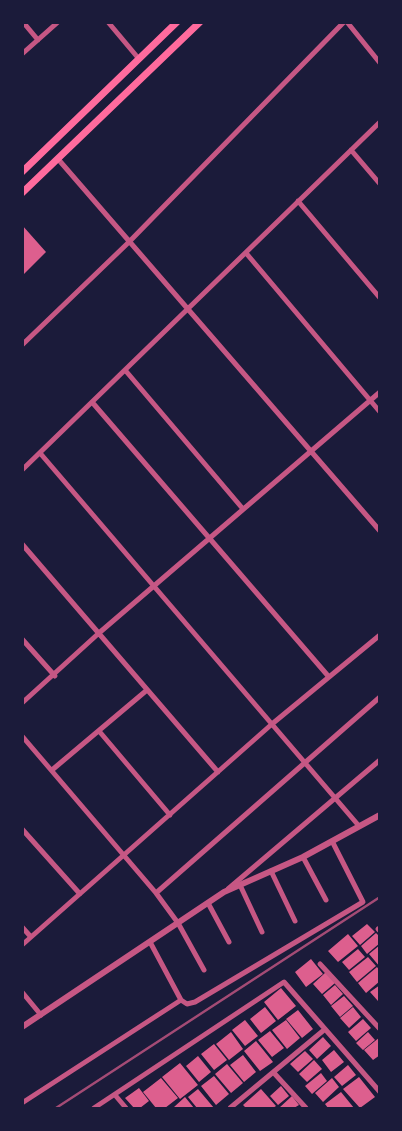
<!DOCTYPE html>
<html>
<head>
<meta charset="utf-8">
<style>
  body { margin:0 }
  #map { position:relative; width:402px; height:1131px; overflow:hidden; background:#1b1b3a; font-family:"Exo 2",sans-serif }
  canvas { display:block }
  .frame { position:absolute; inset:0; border:24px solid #1b1b3a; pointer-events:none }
</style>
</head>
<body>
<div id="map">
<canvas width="402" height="1131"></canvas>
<div class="frame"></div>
</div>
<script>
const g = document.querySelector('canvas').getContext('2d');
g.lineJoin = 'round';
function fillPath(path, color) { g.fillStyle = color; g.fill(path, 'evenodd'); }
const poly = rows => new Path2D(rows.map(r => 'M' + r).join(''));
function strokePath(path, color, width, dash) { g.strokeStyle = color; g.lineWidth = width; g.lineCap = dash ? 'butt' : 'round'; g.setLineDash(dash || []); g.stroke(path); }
fillPath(poly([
  [22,225,46,252,22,276],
  [367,924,375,932,360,945,352,936],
  [376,933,380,937,380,943,367,954,361,946],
  [348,934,358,946,338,962,328,951],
  [380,945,380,967,369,954],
  [358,949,365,957,349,970,342,962],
  [368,957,376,966,357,982,349,972],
  [311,959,323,974,306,987,295,972],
  [377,967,380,971,380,981,366,993,358,983],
  [326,972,335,983,322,994,313,984],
  [335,985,343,994,331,1005,323,995],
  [380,985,380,1000,378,1001,370,992],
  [281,988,296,1006,278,1020,264,1002],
  [344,996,353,1006,340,1017,331,1006],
  [265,1007,276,1021,261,1033,250,1019],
  [353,1007,361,1017,349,1028,340,1018],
  [298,1010,313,1029,302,1038,286,1019],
  [363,1019,371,1028,356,1041,348,1032],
  [245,1020,258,1036,245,1046,232,1030],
  [286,1020,300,1038,287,1049,272,1030],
  [270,1031,284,1048,272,1057,258,1040],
  [231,1032,243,1049,229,1060,216,1044],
  [368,1032,375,1040,363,1050,356,1043],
  [323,1037,331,1046,317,1059,309,1050],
  [380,1037,380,1055,373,1060,364,1050],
  [256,1041,273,1062,260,1071,244,1051],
  [214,1044,227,1060,214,1070,201,1054],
  [334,1050,344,1062,331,1072,322,1060],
  [305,1051,313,1059,298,1072,290,1064],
  [243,1055,256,1072,244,1082,230,1065],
  [198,1056,211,1072,199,1082,186,1066],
  [314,1060,322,1069,307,1082,299,1074],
  [180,1063,198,1085,180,1099,162,1077],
  [227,1064,243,1083,231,1093,215,1074],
  [348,1065,356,1075,342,1086,334,1077],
  [321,1073,327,1081,312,1094,305,1086],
  [214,1076,229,1094,216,1105,201,1086],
  [359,1077,375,1097,360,1108,343,1089],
  [161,1078,178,1098,165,1108,156,1108,143,1092],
  [332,1078,339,1087,323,1102,315,1093],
  [281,1086,289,1096,278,1105,270,1096],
  [139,1088,149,1101,140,1108,134,1108,125,1098],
  [198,1089,214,1108,197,1108,188,1097],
  [261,1089,276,1106,273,1108,246,1108,243,1105],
  [341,1092,354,1108,328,1108,325,1104],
  [292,1096,299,1105,294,1108,279,1108],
  [185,1097,194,1108,175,1108,174,1107]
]), '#dd5f8e');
strokePath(poly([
  [23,22,38,40],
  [108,22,139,59],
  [347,22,380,63],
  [22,54,58,22],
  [351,150,380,184],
  [58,159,380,531],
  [298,201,380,298],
  [246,253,380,412],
  [22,345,129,242,344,22],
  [125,370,243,509],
  [92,402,329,677],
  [40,453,359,826],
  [22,470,380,122],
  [22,544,218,772],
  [22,639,55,676],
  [22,703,99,633,380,392],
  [99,731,170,815],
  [22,736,156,893,178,923,204,970],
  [52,770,147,690],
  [22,829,80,894],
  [303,857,326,900],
  [271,871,295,921],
  [240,885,262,932],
  [228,889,380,760],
  [156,893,380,697],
  [208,903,229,942],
  [22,927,31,937],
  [378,929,380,931],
  [150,942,181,1000,187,1004,195,1002,363,902,332,841],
  [22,945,272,724,380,635],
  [320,964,380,1029],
  [22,992,41,1015],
  [274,1073,306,1108],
  [115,1095,126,1108],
  [22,1103,181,1000],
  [94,1108,284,982,380,1092],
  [230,1108,324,1030]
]), '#c65784', 5);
strokePath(poly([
  [22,1027,224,892,303,857,380,815]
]), '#c65784', 6);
strokePath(poly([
  [22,172,177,22],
  [22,193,200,22]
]), '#ff6b9d', 7);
strokePath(poly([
  [56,1108,380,897]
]), '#a44b75', 2.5);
</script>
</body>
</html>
